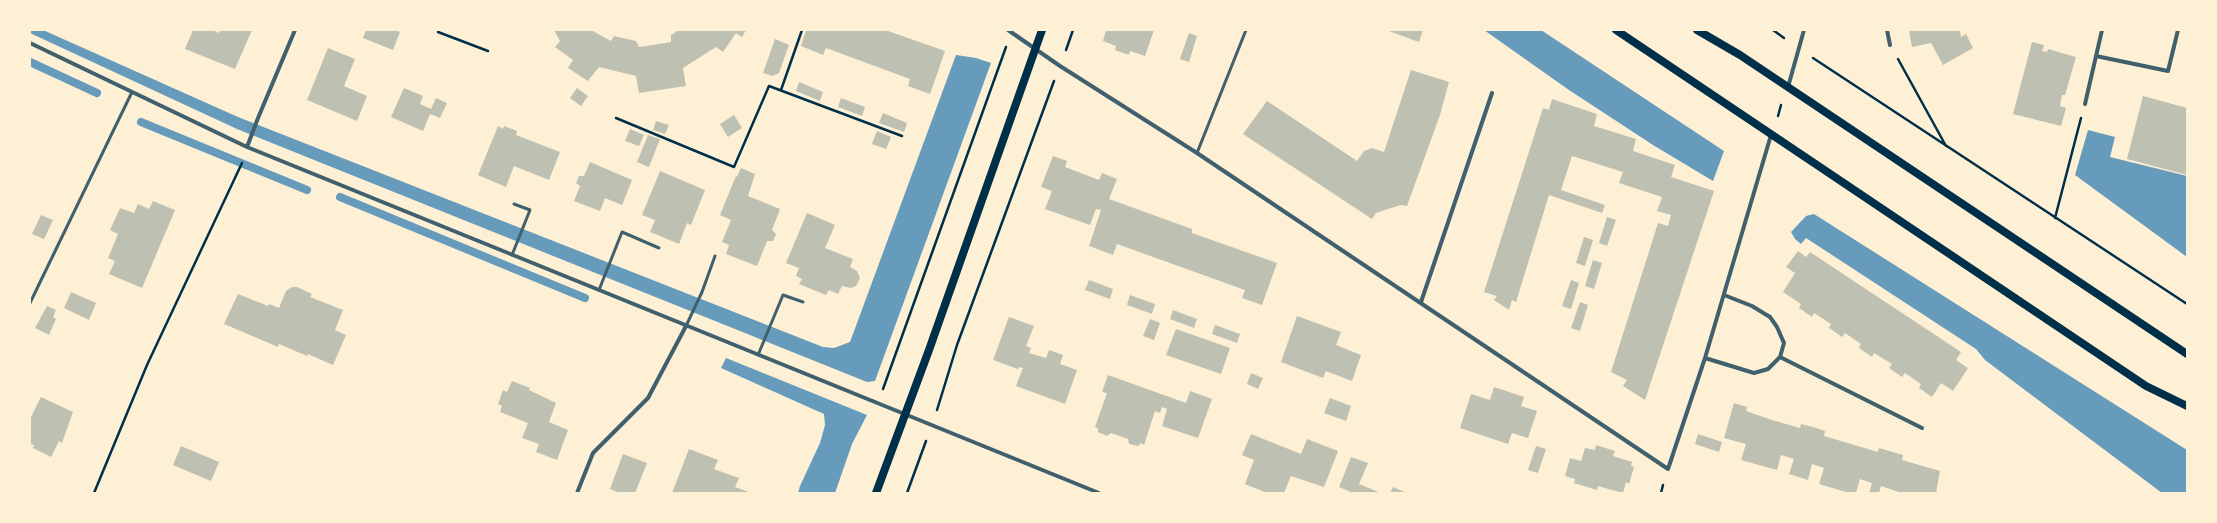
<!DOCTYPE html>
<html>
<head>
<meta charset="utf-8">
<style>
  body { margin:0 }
  #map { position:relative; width:2217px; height:523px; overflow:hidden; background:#fdf0d5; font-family:"PT Sans Narrow",sans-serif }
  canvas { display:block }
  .frame { position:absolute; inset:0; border:31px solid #fdf0d5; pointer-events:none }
</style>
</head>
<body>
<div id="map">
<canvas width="2217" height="523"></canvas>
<div class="frame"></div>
</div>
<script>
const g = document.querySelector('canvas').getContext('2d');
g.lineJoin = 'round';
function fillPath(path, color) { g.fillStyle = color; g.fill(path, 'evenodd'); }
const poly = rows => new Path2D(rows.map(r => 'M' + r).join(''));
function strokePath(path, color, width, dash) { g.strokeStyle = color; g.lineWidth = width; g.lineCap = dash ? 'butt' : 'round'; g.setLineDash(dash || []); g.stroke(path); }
fillPath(poly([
  [30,30,43,30,238,117,823,347,834,348,850,342,956,55,976,58,991,63,875,381,867,382,237,129,30,33],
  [1484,30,1541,30,1724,151,1713,181,1653,145,1569,90],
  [2088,130,2115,137,2110,157,2187,176,2187,257,2075,175],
  [1814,214,2187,450,2187,493,2162,493,1985,360,1976,349,1806,238,1801,244,1795,239,1791,232,1806,216],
  [726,358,867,415,852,444,835,493,798,493,800,486,820,443,825,425,824,414,721,368]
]), '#669bbc');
strokePath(poly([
  [30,62,97,93],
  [141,122,307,190],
  [340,197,585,298]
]), '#669bbc', 8);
fillPath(poly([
  [193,30,212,30,219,33,220,30,252,30,235,69,185,49],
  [366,30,396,30,400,32,393,50,363,38],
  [554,30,591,30,611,41,614,36,636,41,639,47,671,42,671,35,679,30,746,30,742,37,736,33,723,52,716,47,683,68,686,86,639,93,636,76,599,67,588,81,568,68,573,60,555,47,560,41],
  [806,30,885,30,945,51,930,94,908,86,910,79,826,48,823,55,801,46],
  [1106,30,1154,30,1145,56,1130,51,1129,55,1115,50,1116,46,1103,41],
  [1386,30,1423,30,1419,42],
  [1909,30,1960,30,1961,37,1966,34,1973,48,1943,65,1931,43,1912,47],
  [1189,33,1197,36,1189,62,1180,59],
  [775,39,789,45,779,73,773,76,763,73],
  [2032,42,2044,45,2042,51,2047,52,2048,49,2076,57,2065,95,2062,95,2060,106,2066,108,2061,126,2013,114],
  [328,48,355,59,344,86,367,96,357,121,307,100],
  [1411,70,1449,82,1440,115,1407,206,1401,205,1388,209,1376,213,1372,219,1243,134,1267,101,1357,161,1364,151,1372,148,1384,152],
  [799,82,823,92,820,101,796,91],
  [404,88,423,96,420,104,431,109,436,98,447,103,440,118,430,114,423,131,391,117],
  [577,88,588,96,581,106,570,98],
  [2143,96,2187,108,2187,175,2127,159],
  [841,98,865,107,862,116,838,107],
  [1552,99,1597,114,1594,126,1636,139,1633,151,1675,165,1671,177,1714,191,1645,400,1623,386,1627,380,1611,372,1658,223,1668,226,1671,215,1657,211,1662,197,1619,183,1623,172,1572,156,1561,190,1605,205,1602,213,1549,195,1516,302,1512,300,1509,310,1494,300,1497,296,1484,292,1543,108,1549,110],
  [883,113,907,123,904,132,879,123],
  [734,115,742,128,728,137,720,124],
  [656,121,669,125,665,134,653,130],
  [498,126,503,129,504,126,517,131,516,135,560,152,549,180,514,166,506,187,478,175],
  [630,129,644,135,639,146,625,141],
  [877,131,891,137,886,149,872,144],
  [648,135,660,139,649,167,637,162],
  [1053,156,1067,161,1065,167,1099,180,1102,173,1117,179,1109,199,1192,229,1192,233,1277,263,1262,305,1242,298,1245,290,1117,244,1113,255,1089,246,1101,210,1096,209,1090,225,1045,209,1052,191,1041,187],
  [590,162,632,180,622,205,605,198,600,211,574,201,580,186,576,183,579,176,584,176],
  [741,168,755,174,748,196,780,209,772,230,776,234,773,241,767,241,757,266,726,254,729,245,722,242,731,220,720,215,736,176,737,177],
  [660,171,705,190,691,225,687,223,679,244,650,232,655,220,642,215],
  [153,201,175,210,142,288,109,274,115,261,108,258,118,234,110,230,120,208,134,213,138,204,149,209],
  [807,213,835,225,825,248,853,259,850,267,857,271,860,278,856,286,851,288,842,286,838,294,829,290,826,295,799,284,802,279,796,276,799,268,786,263],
  [41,215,53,220,44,239,32,234],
  [1607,217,1616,220,1607,246,1599,243],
  [1584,237,1593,240,1585,266,1576,263],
  [1798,251,1806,257,1810,252,1961,352,1956,360,1968,368,1953,391,1941,383,1932,397,1919,388,1921,384,1905,373,1902,377,1889,368,1892,364,1874,353,1872,357,1859,348,1861,344,1845,333,1842,337,1829,328,1831,324,1814,313,1812,317,1799,308,1801,304,1783,292,1795,273,1786,267],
  [1593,260,1602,263,1594,289,1585,286],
  [1089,280,1113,289,1110,299,1085,290],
  [1571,280,1579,283,1571,309,1562,306],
  [292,287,297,287,312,294,310,297,343,310,335,330,346,335,333,365,308,354,307,356,279,344,278,347,224,324,238,294,268,306,269,304,279,308,286,291],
  [71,292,96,303,89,320,64,308],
  [1130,295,1155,304,1152,314,1127,305],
  [1580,302,1588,305,1580,331,1571,328],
  [47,306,56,310,53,317,56,319,49,335,35,328],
  [1173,310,1197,319,1194,328,1170,319],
  [1297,316,1341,332,1336,345,1361,355,1352,381,1326,371,1323,378,1281,362],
  [1009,317,1034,326,1026,346,1031,348,1029,353,1046,358,1049,350,1063,355,1060,364,1077,370,1065,404,1016,386,1023,368,1019,367,1018,369,993,360],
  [1150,319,1160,323,1154,340,1143,336],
  [1215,325,1240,334,1237,343,1212,334],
  [1176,329,1230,348,1221,374,1166,355],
  [1251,373,1263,378,1258,389,1247,384],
  [1108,375,1186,403,1190,391,1212,399,1198,438,1162,426,1167,409,1162,407,1160,413,1155,411,1144,445,1141,443,1138,446,1129,444,1128,439,1111,433,1107,436,1098,432,1098,428,1095,427,1107,393,1102,392],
  [512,381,530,388,529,390,556,403,549,422,568,430,557,460,536,452,539,444,522,438,528,423,500,412,502,406,498,404,503,390,507,392],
  [1494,387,1524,397,1521,406,1537,411,1528,438,1512,433,1508,444,1460,428,1471,394,1490,400],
  [41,397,73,412,62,443,59,441,51,457,33,448,34,445,30,444,30,419],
  [1330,398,1351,406,1346,421,1324,413],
  [1734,403,1747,407,1746,411,1772,420,1800,428,1801,424,1813,427,1825,431,1824,436,1878,452,1879,448,1903,455,1902,460,1940,471,1936,493,1902,493,1881,486,1879,493,1869,493,1872,483,1860,479,1856,493,1849,493,1819,484,1824,468,1812,464,1808,480,1789,474,1794,459,1781,455,1777,470,1741,460,1746,444,1724,438],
  [1251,434,1301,454,1307,439,1338,451,1324,487,1291,476,1284,493,1267,493,1245,484,1254,460,1242,455],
  [1698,434,1722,442,1719,452,1695,444],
  [1596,445,1615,451,1613,456,1632,462,1631,466,1634,467,1629,484,1626,482,1623,493,1598,486,1597,490,1574,483,1575,479,1565,476,1570,458,1581,461,1585,448,1595,450],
  [181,446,219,462,211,481,173,465],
  [1536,446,1546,449,1538,473,1528,470],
  [689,449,718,460,714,469,739,478,735,487,751,493,672,493],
  [623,454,647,463,635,493,620,493,610,489],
  [1351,457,1368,463,1359,484,1381,493,1353,493,1339,487],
  [1393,487,1407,493,1390,493]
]), '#bec0b2');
strokePath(poly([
  [439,30,438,32,488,51],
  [1773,30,1784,38],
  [1066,50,1073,30],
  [1813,58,2187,304],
  [1898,59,1946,146],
  [781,90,802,30],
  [1778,116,1781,105],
  [616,118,734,167,769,86,902,136],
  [2055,218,2081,118],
  [883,389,1006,47],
  [937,410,957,345,1054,81],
  [94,493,147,365,242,163],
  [907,493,926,441],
  [1661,493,1663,485]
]), '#003049', 2.5);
strokePath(poly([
  [1197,153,1246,30],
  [512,255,530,210,514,204],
  [599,290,622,232,659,248],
  [30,303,132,92],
  [686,326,702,292,715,256],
  [758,355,783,295,803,302]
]), '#3f606c', 3);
strokePath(poly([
  [1008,30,1060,66,1197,153,1668,469,1705,358,1771,135],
  [1887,30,1890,45],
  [30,43,247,147,1099,493],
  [2096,56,2168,71,2178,30],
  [1788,87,1804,30],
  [2085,104,2102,30],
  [247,147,258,118,295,30],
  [1421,302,1492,93],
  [1780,357,1922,428],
  [1705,358,1754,373,1768,369,1780,357,1784,343,1777,327,1770,317,1752,306,1724,295],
  [577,493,593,453,648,398,686,326]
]), '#3f606c', 4);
strokePath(poly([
  [1616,30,2146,386,2187,406],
  [1697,30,1740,55,2187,354],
  [876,493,929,350,1042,30]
]), '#003049', 8);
</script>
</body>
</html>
